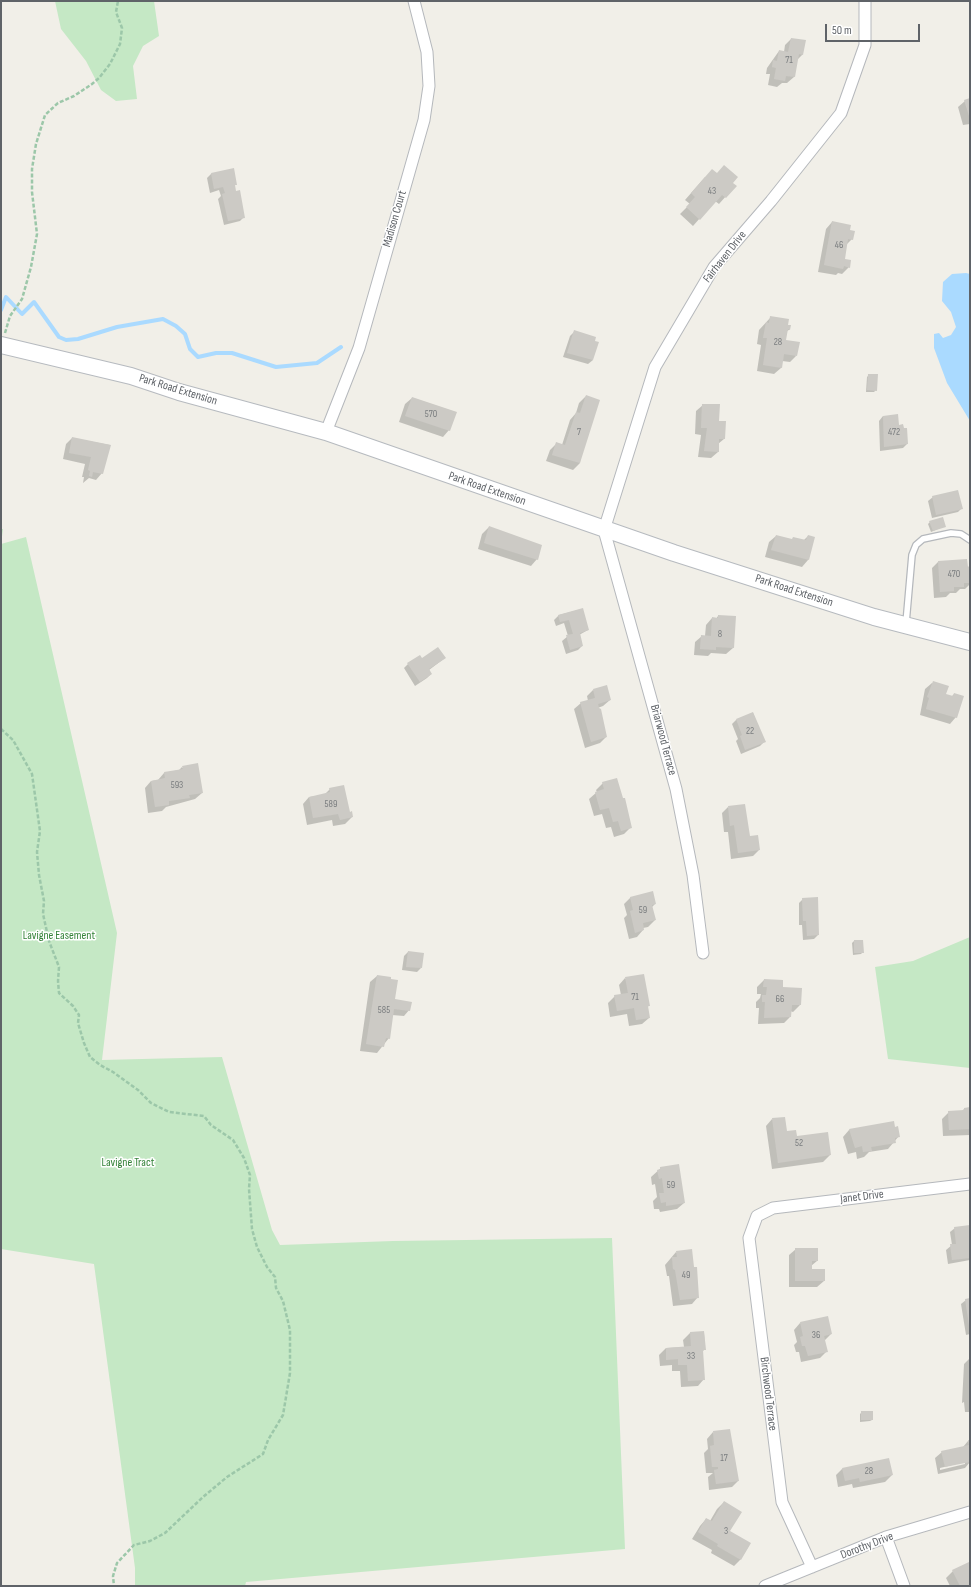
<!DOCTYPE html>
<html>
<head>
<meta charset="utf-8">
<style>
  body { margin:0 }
  #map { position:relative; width:971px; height:1587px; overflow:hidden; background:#f1efe8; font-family:"Sofia Sans Condensed",sans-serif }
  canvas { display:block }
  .frame { position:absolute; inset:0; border:2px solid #5f6368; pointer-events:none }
  .scale { position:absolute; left:825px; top:24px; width:95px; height:18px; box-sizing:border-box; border:2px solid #5f6368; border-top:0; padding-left:5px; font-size:12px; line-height:14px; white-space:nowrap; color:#5f6368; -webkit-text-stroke:3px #fff; paint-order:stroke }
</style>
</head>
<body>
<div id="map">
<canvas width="971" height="1587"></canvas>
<div class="frame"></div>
<div class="scale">50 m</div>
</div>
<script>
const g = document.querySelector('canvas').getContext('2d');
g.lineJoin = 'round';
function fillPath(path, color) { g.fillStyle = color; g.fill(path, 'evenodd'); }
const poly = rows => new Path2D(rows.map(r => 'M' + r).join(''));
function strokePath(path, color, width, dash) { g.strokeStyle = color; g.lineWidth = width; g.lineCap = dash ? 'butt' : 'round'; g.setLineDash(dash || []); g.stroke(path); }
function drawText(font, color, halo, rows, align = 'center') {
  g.font = font + ' "Sofia Sans Condensed",sans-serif'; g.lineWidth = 3; g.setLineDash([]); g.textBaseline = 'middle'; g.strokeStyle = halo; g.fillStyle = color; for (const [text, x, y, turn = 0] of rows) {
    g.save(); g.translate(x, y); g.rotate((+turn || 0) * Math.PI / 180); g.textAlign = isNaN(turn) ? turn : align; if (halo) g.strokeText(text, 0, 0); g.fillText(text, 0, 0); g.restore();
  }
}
fillPath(poly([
  [55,1,154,1,159,36,143,46,133,66,137,99,116,101,101,90,86,61,61,29],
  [1,529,3,529,1,544,26,537,117,933,102,1060,222,1057,272,1230,280,1245,393,1241,612,1238,625,1549,246,1582,245,1586,135,1586,135,1568,94,1264,1,1249],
  [970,937,970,1068,888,1059,875,967,913,961]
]), '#c5e8c5');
fillPath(poly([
  [966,273,970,274,970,421,947,383,934,348,934,334,939,333,943,338,951,335,956,327,951,312,942,301,943,282,952,274]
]), '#aadaff');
fillPath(poly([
  [791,39,803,54,797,60,794,77,787,83,782,83,777,87,768,85,770,74,766,74,767,68,779,51,784,52,785,45],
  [970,99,970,125,970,124,963,125,958,107,965,101],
  [233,169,236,184,234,187,244,217,240,221,224,225,218,199,221,196,219,190,210,193,207,178,211,174],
  [705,177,732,183,735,186,719,204,715,201,693,226,680,214,690,204,685,200],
  [832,222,849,231,852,239,846,245,844,260,849,267,842,274,838,273,836,275,818,272,826,229],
  [771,317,787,326,790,329,786,332,785,341,796,356,790,362,782,361,781,368,774,374,757,371,761,345,757,344,759,330],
  [574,332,593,360,588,364,563,357,570,336],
  [869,375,876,390,874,392,866,392,867,377],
  [586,396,580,463,573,470,546,461,550,450,557,443,562,445,570,420,576,413,579,403],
  [412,398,449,430,443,437,399,422,405,404],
  [703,405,718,422,724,439,718,444,718,452,711,458,698,457,701,435,695,434,696,411],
  [883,416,907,444,903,448,880,451,879,421],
  [72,438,110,445,102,473,96,480,89,478,83,483,84,477,82,477,85,464,63,459,66,444],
  [933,497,962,508,958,512,932,518,928,501],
  [930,522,945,526,931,532,928,524],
  [489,527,537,559,531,566,478,549,482,534],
  [776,536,791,540,804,540,808,536,814,538,808,560,802,567,765,557,769,542],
  [938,562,970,567,970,584,965,589,960,589,956,593,950,593,946,597,934,598,932,568],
  [582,609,588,630,579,635,582,646,578,650,566,654,562,641,568,636,564,623,556,626,554,620,559,615],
  [718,616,733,648,726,654,711,653,708,656,694,655,695,642,702,636,705,636,706,625,712,618,716,619],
  [445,658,429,670,431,674,427,678,415,686,404,668,408,664,422,659],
  [932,683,948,687,945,695,951,697,954,694,956,717,950,724,920,715,925,689],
  [593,690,610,700,603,706,595,709,606,737,600,743,585,748,574,709,581,703,588,701,587,696],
  [753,713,764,742,760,746,741,754,736,741,738,739,732,724,736,720],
  [182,767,202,793,195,799,166,807,162,811,148,813,145,788,151,781,158,780,164,773,179,770],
  [603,783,631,827,624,834,614,837,611,827,606,828,602,814,594,816,589,799,597,792,596,790],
  [330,789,352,817,345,824,333,826,332,820,307,825,303,804,309,797,324,795],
  [728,807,759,850,753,856,731,859,728,832,724,832,722,813],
  [631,897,655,904,652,907,655,920,648,927,643,928,643,930,637,937,629,939,624,918,627,915,624,904],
  [803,899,818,935,814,939,803,940,802,925,799,925,799,903],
  [854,941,862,941,863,952,861,954,853,955,852,943],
  [408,952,421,968,417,972,402,970,404,956],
  [377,976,390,978,394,1000,410,1009,404,1016,392,1015,389,1038,377,1053,360,1051,370,982],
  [625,978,649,1006,647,1007,649,1018,642,1024,629,1026,627,1014,610,1017,608,1003,615,996,621,995,619,985],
  [764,980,800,1005,793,1012,790,1011,790,1017,784,1023,758,1024,759,1008,756,1008,756,1002,760,998,761,994,757,994,757,987],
  [970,1108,970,1135,943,1136,942,1119,949,1112,962,1111,964,1109],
  [772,1119,786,1132,830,1155,823,1162,772,1169,766,1126],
  [849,1130,899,1136,888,1149,869,1152,864,1157,857,1159,856,1152,848,1154,843,1137],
  [661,1168,684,1203,677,1209,660,1212,659,1209,654,1209,653,1201,657,1197,655,1184,652,1185,651,1177],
  [955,1228,970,1228,970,1260,948,1264,946,1250,952,1245,950,1232],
  [796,1249,817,1261,811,1266,811,1270,824,1281,817,1287,789,1287,789,1255],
  [676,1252,693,1268,698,1297,692,1304,673,1306,669,1276,667,1276,665,1265],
  [970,1299,970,1334,966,1335,961,1304,966,1300],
  [800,1323,831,1334,824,1341,827,1351,820,1358,801,1362,799,1352,796,1352,794,1345,797,1342,794,1330],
  [704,1332,705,1349,702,1352,704,1379,698,1386,681,1387,680,1371,672,1371,672,1365,660,1366,659,1355,666,1348,684,1347,683,1340,690,1333],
  [970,1358,970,1412,965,1412,964,1402,962,1403,964,1364],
  [862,1412,872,1420,870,1421,860,1422,860,1414],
  [713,1432,738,1481,732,1487,709,1490,708,1477,713,1473,706,1473,704,1453,708,1449,707,1439],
  [968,1441,970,1441,970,1462,965,1468,938,1474,935,1458,942,1452,963,1447],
  [965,1462,965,1464,940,1470,940,1468],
  [842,1469,892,1475,885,1482,853,1488,852,1484,838,1487,836,1475],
  [724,1502,729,1532,750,1544,740,1560,734,1566,711,1553,712,1550,692,1539,700,1526,706,1519,710,1521,717,1509],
  [968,1564,970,1567,970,1586,950,1586,946,1578,953,1571]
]), '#0003');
strokePath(poly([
  [1,310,6,297,22,314,34,302,59,337,66,340,78,339,117,327,163,319,176,326,185,334,190,349,198,357,216,353,232,353,276,367,317,363,341,347]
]), '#aadaff', 4);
fillPath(poly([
  [791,38,806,40,803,55,799,54,795,77,786,76,785,81,774,79,776,68,772,67,773,60,777,61,779,50,788,52],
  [970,98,970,119,964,100],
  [724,165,738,177,733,183,737,186,726,198,722,195,700,220,686,207,695,197,691,193,712,169,717,173],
  [234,168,237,185,235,185,236,191,240,190,245,218,228,221,222,194,225,193,223,187,214,189,211,173],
  [832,221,851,225,850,230,855,231,853,240,848,239,845,259,851,260,850,268,844,266,843,269,824,265],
  [770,316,789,319,788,325,791,325,790,330,788,329,786,340,800,342,797,356,784,354,782,368,763,365,767,338,763,338,766,322,769,323],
  [574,330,596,337,595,341,599,342,593,360,567,353],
  [868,374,878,374,877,391,867,390],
  [586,395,600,400,580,463,552,455,556,442,565,445,576,412,580,413],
  [412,397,457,412,450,431,405,416],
  [702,404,720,404,719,421,726,421,725,439,719,439,719,452,704,451,707,428,701,428],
  [898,414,899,425,903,424,904,428,907,428,908,444,884,447,883,416],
  [72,437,111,445,103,474,93,472,92,477,89,476,90,471,88,470,91,457,69,453],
  [958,490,963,509,936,515,932,496],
  [943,517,946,527,933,531,929,521],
  [489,526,542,545,538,560,484,543],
  [776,535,792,539,793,537,806,540,808,535,815,537,809,560,771,550],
  [967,559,968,567,970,566,970,583,964,583,964,587,954,587,954,591,940,592,938,561],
  [583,608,589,630,580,633,583,646,570,650,566,635,573,634,569,620,560,622,558,615],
  [718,615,736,616,734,648,716,647,716,650,700,649,701,635,711,636,712,617,718,618],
  [438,647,446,658,429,669,432,674,420,682,407,663,420,655,422,658],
  [933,681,949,686,946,694,953,696,954,693,964,696,957,718,926,709,929,698,927,697],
  [607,685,611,700,598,704,599,708,601,709,607,737,591,742,580,702,595,698,593,689],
  [753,712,766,742,745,750,740,736,742,735,736,719],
  [198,763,203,793,189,795,190,798,169,801,169,805,155,807,151,781,165,778,164,772,183,769,182,766],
  [617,778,623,798,625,798,632,828,621,831,618,821,613,822,609,808,600,810,595,792,604,789,602,782],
  [344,785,350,812,352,811,353,817,340,820,338,814,313,818,309,797,330,792,329,788],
  [745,804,750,836,758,835,760,850,738,853,734,825,730,826,728,806],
  [653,891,656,904,652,905,656,920,643,923,644,930,635,933,630,911,633,910,630,897],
  [818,897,819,935,807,936,806,921,803,921,802,898],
  [854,940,863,940,864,953,854,953],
  [408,951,424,953,422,968,406,967],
  [644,974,650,1006,648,1006,650,1018,636,1020,634,1008,617,1011,614,995,628,993,625,977],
  [377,975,391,977,391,979,398,980,395,999,412,1002,410,1011,394,1009,390,1039,386,1038,384,1047,366,1044],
  [764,979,783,980,783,987,802,988,801,1005,792,1005,791,1017,764,1018,765,1002,762,1002,762,995,766,995,767,987,763,987],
  [970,1107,970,1129,949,1130,948,1111,964,1110,964,1108],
  [785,1117,787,1131,796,1130,797,1136,828,1132,831,1155,778,1163,772,1118],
  [894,1121,895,1127,898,1126,900,1137,895,1138,896,1143,871,1147,872,1151,863,1152,862,1146,855,1148,849,1129],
  [679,1164,685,1203,666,1206,666,1202,661,1203,659,1193,664,1193,662,1178,659,1179,657,1170,660,1169,660,1167],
  [970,1225,970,1258,952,1260,950,1244,956,1244,954,1227],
  [795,1248,818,1248,818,1261,812,1261,812,1269,825,1269,825,1281,795,1281],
  [692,1249,694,1267,697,1267,699,1298,680,1300,675,1270,673,1269,672,1257,677,1257,676,1251],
  [970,1298,970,1325,969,1325,965,1299],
  [828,1316,832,1334,824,1336,828,1352,808,1356,805,1346,802,1346,800,1337,803,1336,800,1322],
  [704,1331,706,1350,703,1350,705,1380,688,1381,687,1365,678,1365,678,1359,666,1360,666,1348,691,1346,690,1332],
  [861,1411,873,1411,873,1420,861,1420],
  [730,1429,739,1481,716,1484,714,1470,718,1469,718,1467,712,1467,710,1446,714,1445,713,1431],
  [968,1440,970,1440,970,1462,945,1467,941,1451,969,1445],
  [889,1458,893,1475,860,1482,859,1478,845,1481,842,1468],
  [724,1501,742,1512,730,1531,751,1543,741,1560,717,1546,718,1544,698,1532,706,1518,712,1521],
  [969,1562,970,1586,960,1586,952,1570]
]), '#cccac5');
const lane = poly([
  [906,623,912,555,916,545,923,539,951,533,961,534,970,540]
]);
const street = poly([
  [326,432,359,348,424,120,429,86,427,52,414,1],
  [703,953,693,875,676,789,604,530,655,367,714,267,771,201,841,113,865,45,865,1],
  [886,1537,904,1586],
  [812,1567,782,1502,749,1238,757,1216,773,1208,970,1184],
  [765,1586,886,1537,970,1512]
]);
const secondary = poly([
  [1,345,131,376,179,392,326,432,674,553,874,617,970,642]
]);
strokePath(lane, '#b5b8bc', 8);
strokePath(street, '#b5b8bc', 13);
strokePath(secondary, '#b6babf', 18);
strokePath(poly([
  [5,333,10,316,22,299,31,267,37,234,32,192,32,169,36,144,45,115,58,103,74,96,92,84,99,78,110,64,120,44,122,28,116,12,118,1],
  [1,729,13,740,32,774,40,831,37,852,39,875,44,901,43,914,49,941,59,967,58,981,59,993,73,1006,79,1015,78,1023,84,1043,90,1057,100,1065,113,1072,138,1090,151,1103,169,1112,204,1116,211,1125,233,1140,244,1158,250,1175,249,1189,252,1229,257,1247,267,1267,275,1277,276,1288,283,1301,290,1330,290,1373,283,1415,268,1440,263,1454,227,1477,203,1497,165,1533,150,1541,134,1545,117,1563,113,1576,114,1586]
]), '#9cc7a9', 2.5, [4, 2]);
strokePath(lane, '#fff', 5.5);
strokePath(street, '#fff', 11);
strokePath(secondary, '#fff', 16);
drawText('10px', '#7a7d7f', null, [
  ["71",789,60],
  ["43",712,191],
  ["46",839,245],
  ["28",778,342],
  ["570",431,414],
  ["7",579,432],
  ["472",894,432],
  ["470",954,574],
  ["8",720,634],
  ["22",750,731],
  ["593",177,785],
  ["589",331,804],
  ["59",643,910],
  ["71",635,997],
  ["66",780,999],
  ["585",384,1010],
  ["52",799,1143],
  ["59",671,1185],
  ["49",686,1275],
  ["36",816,1335],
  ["33",691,1356],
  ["17",724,1458],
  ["28",869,1471],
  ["3",726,1531]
]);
drawText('12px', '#5f6368', '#fff', [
  ["Madison Court",395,219,-74],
  ["Fairhaven Drive",725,257,-52],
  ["Park Road Extension",178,390,17],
  ["Park Road Extension",487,489,19],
  ["Park Road Extension",794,591,18],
  ["Briarwood Terrace",663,740,75],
  ["Janet Drive",862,1197,-7],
  ["Birchwood Terrace",768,1394,83],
  ["Dorothy Drive",867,1546,-21]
]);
drawText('12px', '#348238', '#fff', [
  ["Lavigne Easement",59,936],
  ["Lavigne Tract",128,1163]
]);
</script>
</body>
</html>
